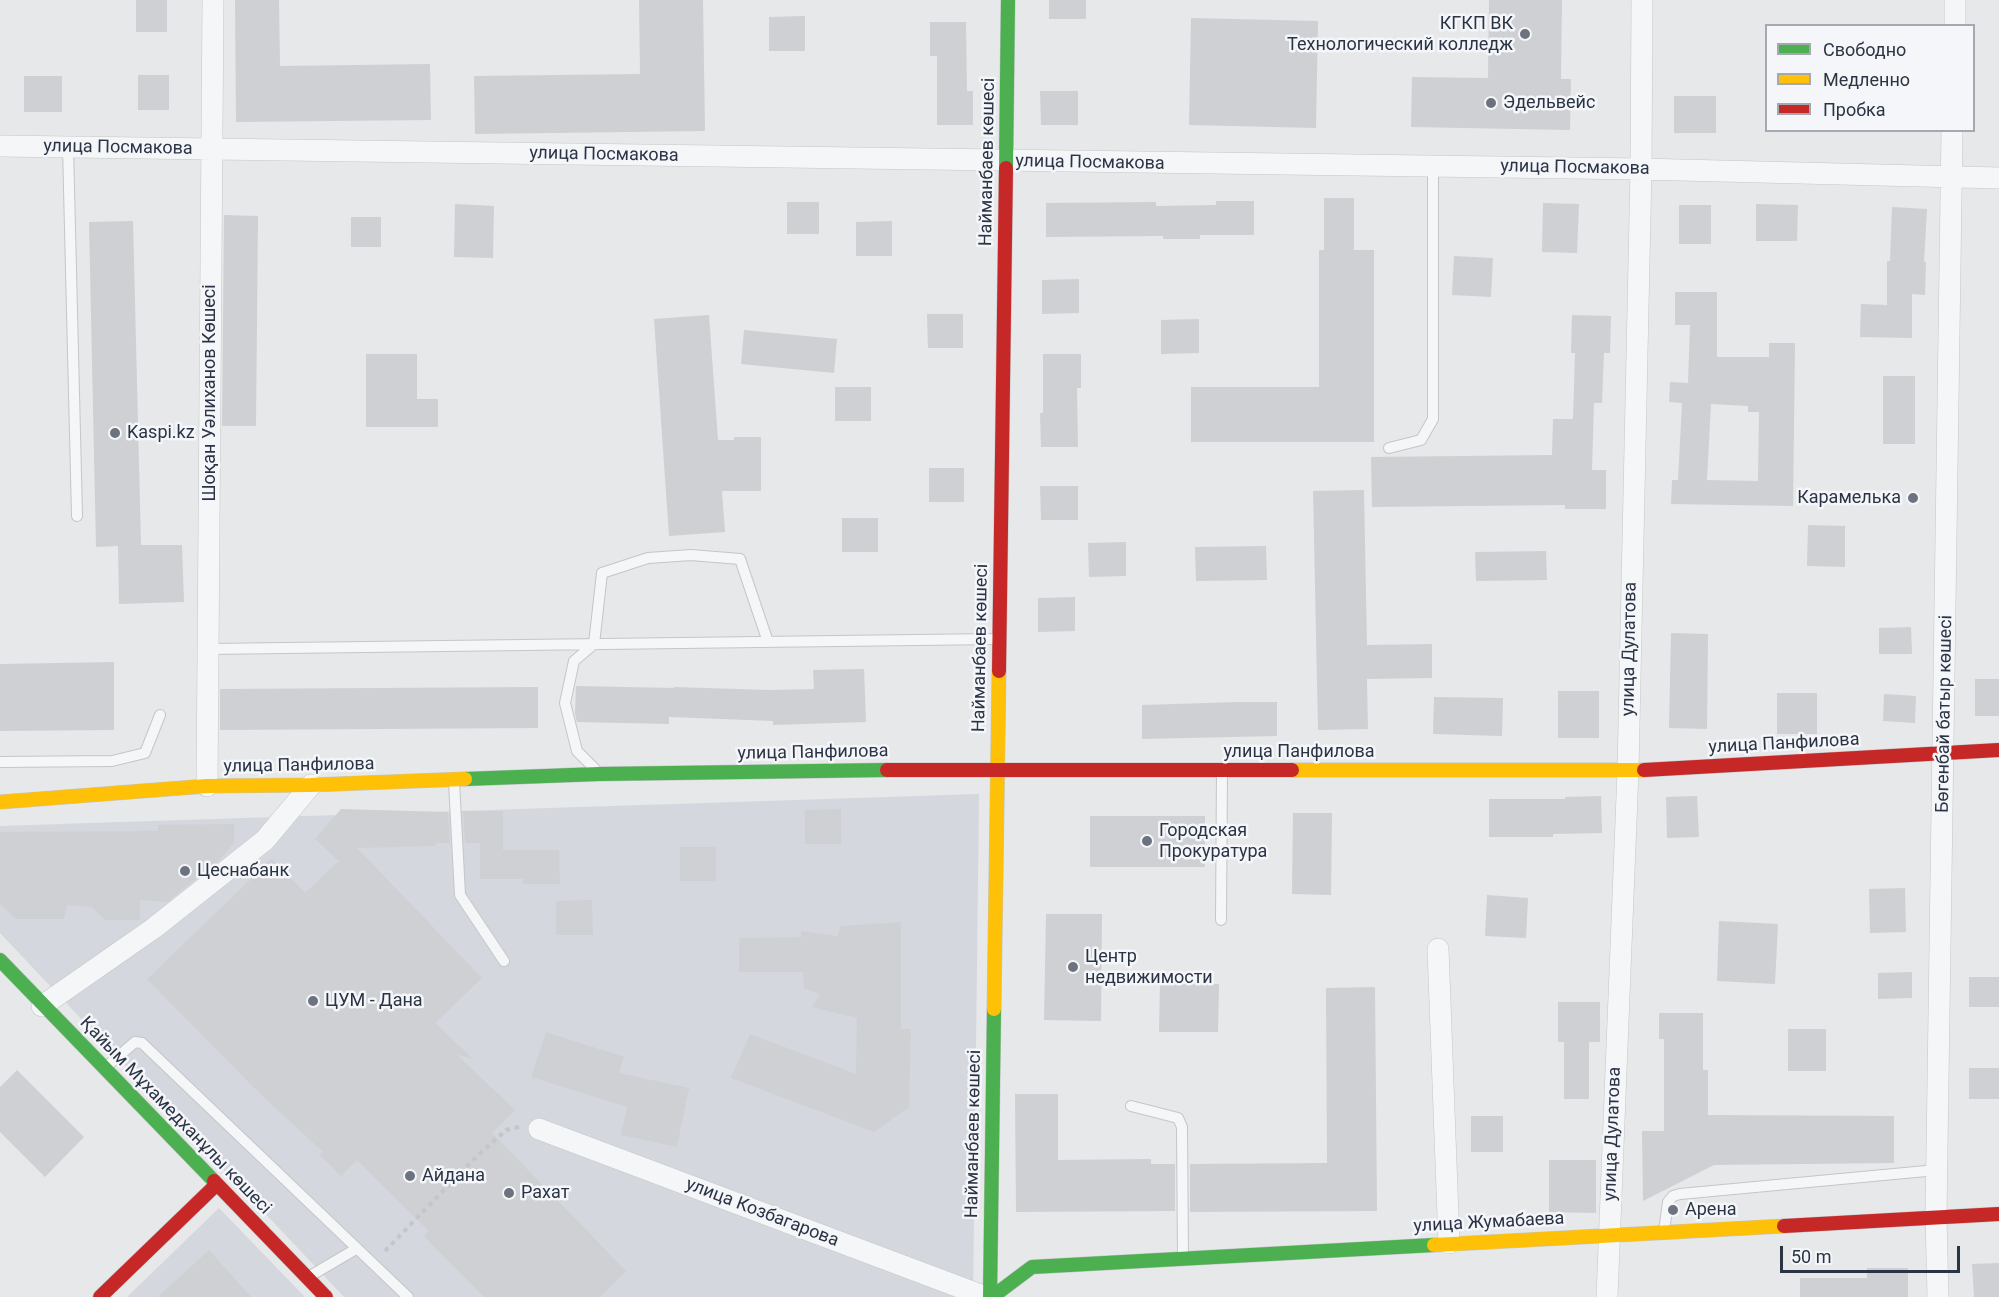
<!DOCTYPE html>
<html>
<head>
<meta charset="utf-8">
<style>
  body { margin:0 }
  #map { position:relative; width:1999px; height:1297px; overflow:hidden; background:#e6e8ea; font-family:Roboto,sans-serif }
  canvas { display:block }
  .legend { position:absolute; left:1765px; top:24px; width:210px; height:108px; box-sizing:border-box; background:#f4f6f9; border:2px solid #a4a8b1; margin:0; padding:8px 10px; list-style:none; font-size:18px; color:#2b3445 }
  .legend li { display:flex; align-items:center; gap:12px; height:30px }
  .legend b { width:30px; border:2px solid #a4a8b1 }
  .scale { position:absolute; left:1780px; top:1246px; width:180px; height:27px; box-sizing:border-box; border:3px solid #2b3445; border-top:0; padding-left:8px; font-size:18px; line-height:21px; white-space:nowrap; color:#2b3445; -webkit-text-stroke:4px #f4f6f9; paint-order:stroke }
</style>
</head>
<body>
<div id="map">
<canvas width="1999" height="1297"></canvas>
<ul class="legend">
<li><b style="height:8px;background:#4caf50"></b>Свободно</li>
<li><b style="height:8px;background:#ffc107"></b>Медленно</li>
<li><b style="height:8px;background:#c62828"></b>Пробка</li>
</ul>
<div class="scale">50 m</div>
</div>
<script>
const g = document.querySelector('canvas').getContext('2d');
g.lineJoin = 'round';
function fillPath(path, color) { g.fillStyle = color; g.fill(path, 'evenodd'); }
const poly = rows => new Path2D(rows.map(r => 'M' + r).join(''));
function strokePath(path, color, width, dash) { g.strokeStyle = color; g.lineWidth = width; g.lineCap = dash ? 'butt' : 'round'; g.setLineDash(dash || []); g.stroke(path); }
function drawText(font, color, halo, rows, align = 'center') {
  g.font = font + ' Roboto,sans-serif'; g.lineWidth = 5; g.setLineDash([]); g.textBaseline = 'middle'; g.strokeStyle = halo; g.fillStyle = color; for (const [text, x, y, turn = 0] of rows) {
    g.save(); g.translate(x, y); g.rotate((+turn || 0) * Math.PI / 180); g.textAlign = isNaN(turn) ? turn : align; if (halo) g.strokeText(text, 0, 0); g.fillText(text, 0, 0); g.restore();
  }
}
fillPath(poly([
  [979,794,973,1297,344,1297,0,933,0,826],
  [219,1208,305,1297,127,1297]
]), '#d4d7dd');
fillPath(poly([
  [136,0,167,0,167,32,136,32],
  [235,0,279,0,280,66,430,64,431,120,236,122],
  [639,0,703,0,705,131,475,134,474,76,640,74],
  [1049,0,1086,0,1086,19,1049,19],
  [1489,0,1562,0,1561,79,1571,79,1570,130,1411,127,1412,77,1488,78],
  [805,16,805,51,769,51,769,17],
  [1191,18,1318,21,1316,128,1189,125],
  [930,22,966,22,967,91,973,91,973,125,937,125,937,56,930,56],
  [138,75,169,75,169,110,138,110],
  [24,76,62,76,62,112,24,112],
  [1040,91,1078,91,1078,125,1041,125],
  [1674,96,1716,96,1716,133,1674,133],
  [1324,198,1354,198,1354,250,1374,250,1374,442,1191,442,1191,387,1319,387,1319,250,1324,250],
  [1216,201,1254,201,1254,235,1200,235,1200,239,1163,239,1163,236,1046,237,1046,203,1156,202,1156,206,1216,205],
  [787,202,819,202,819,234,787,234],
  [1543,203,1579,204,1577,253,1542,252],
  [455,204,494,206,493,258,454,257],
  [1756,204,1798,205,1797,241,1756,241],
  [1679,205,1711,205,1711,244,1679,244],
  [1892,207,1927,209,1924,262,1926,262,1925,295,1912,294,1912,338,1860,337,1861,304,1887,305,1887,261,1890,261],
  [224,215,258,216,256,426,222,426],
  [351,217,381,217,381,247,351,247],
  [133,221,141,545,182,545,184,602,119,604,118,546,96,547,89,222],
  [892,221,892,256,856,256,856,222],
  [1454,256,1493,258,1491,297,1452,295],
  [1079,279,1079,313,1042,314,1042,280],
  [1675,292,1717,292,1717,357,1769,357,1769,343,1795,343,1793,506,1671,504,1672,480,1678,480,1682,403,1669,402,1670,382,1688,383,1690,325,1675,325],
  [1711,404,1748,406,1748,412,1759,412,1758,481,1707,480],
  [927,314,963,314,963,348,928,348],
  [709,315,718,440,734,440,734,437,761,437,761,491,722,491,725,532,669,536,654,319],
  [1572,315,1611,316,1610,353,1604,353,1602,403,1594,403,1592,470,1606,470,1606,509,1565,509,1565,505,1372,507,1371,457,1552,455,1553,419,1573,419,1575,353,1571,353],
  [1199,319,1199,353,1161,354,1161,320],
  [744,330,837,339,834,373,741,364],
  [366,354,417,354,417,399,438,399,438,427,366,427],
  [1043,354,1081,354,1081,388,1077,388,1078,447,1041,447,1040,413,1043,413],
  [1883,376,1915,376,1915,444,1883,444],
  [835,387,871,387,871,421,835,421],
  [929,468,964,468,964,502,929,502],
  [1040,486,1078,486,1078,520,1041,520],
  [1364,490,1367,645,1432,644,1432,678,1367,679,1368,729,1318,730,1313,491],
  [842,518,878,518,878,552,842,552],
  [1808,525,1845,526,1845,567,1807,566],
  [1126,542,1126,576,1089,577,1088,543],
  [1266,546,1267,580,1196,581,1195,547],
  [1546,551,1547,580,1476,581,1475,552],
  [1075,597,1075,631,1038,632,1038,598],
  [1911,627,1912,654,1879,654,1879,628],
  [1671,633,1708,634,1707,729,1669,728],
  [114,662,114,730,0,731,0,664],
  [864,669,866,722,773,725,773,721,669,717,669,724,577,722,575,714,576,686,674,688,674,687,770,690,814,689,813,670],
  [1975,679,1999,679,1999,716,1975,716],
  [538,687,538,728,220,730,220,689],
  [1558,691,1599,691,1599,738,1558,738],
  [1777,693,1817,693,1817,734,1777,734],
  [1884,694,1916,696,1915,723,1883,721],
  [1434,697,1503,698,1502,736,1433,734],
  [1239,702,1277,702,1277,736,1142,739,1142,705],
  [1601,796,1602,833,1553,834,1553,837,1489,837,1489,799,1565,799,1565,797],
  [1697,796,1699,837,1667,838,1666,797],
  [341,809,448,812,450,843,436,843,436,846,357,848,482,978,435,1023,473,1059,456,1054,515,1110,492,1133,626,1271,600,1297,484,1297,424,1236,429,1231,357,1160,341,1176,320,1155,323,1152,252,1086,147,979,272,859,305,893,339,861,315,839],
  [841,809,841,844,805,844,805,810],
  [463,811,503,811,503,850,559,850,560,884,523,884,523,879,480,879,480,843,465,843],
  [1293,813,1332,813,1331,895,1292,894],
  [1090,816,1205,816,1205,867,1090,867],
  [234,824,234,843,220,859,167,902,140,900,140,920,105,920,92,907,67,905,64,919,16,919,0,904,0,832,158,831,158,825],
  [680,847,716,847,716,881,680,881],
  [1905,888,1906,932,1870,933,1869,889],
  [1487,895,1528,898,1526,938,1485,936],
  [592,900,593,935,556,935,556,901],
  [1046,914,1102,914,1101,1021,1044,1020],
  [1719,921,1778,924,1775,984,1717,981],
  [901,922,901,1029,911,1029,909,1107,874,1132,731,1078,750,1034,856,1074,857,1018,812,1007,820,995,804,988,803,972,739,972,739,938,801,937,801,931,837,936,841,926],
  [1912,972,1912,998,1878,999,1878,973],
  [1969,977,1999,977,1999,1007,1969,1007],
  [1160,984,1219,984,1218,1032,1159,1032],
  [1375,987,1377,1211,1190,1212,1190,1164,1327,1163,1326,988],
  [1558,1002,1600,1002,1600,1042,1589,1042,1589,1099,1564,1099,1564,1042,1558,1042],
  [1659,1013,1703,1013,1703,1070,1708,1070,1708,1115,1894,1116,1894,1163,1714,1165,1643,1201,1642,1131,1664,1131,1664,1039,1659,1039],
  [1788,1029,1826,1029,1826,1071,1788,1071],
  [546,1032,624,1057,619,1073,689,1088,677,1147,621,1135,627,1107,531,1077],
  [1969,1068,1999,1068,1999,1099,1969,1099],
  [17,1070,84,1137,45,1177,0,1132,0,1087],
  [1015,1094,1058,1094,1058,1160,1151,1159,1151,1164,1175,1164,1175,1211,1016,1212],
  [1471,1116,1503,1116,1503,1152,1471,1152],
  [1549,1160,1596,1160,1596,1213,1549,1212],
  [209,1250,251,1297,158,1297],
  [1999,1263,1999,1297,1974,1297,1972,1264],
  [1867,1268,1908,1268,1908,1297,1800,1297,1800,1278,1867,1278]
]), '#ced0d3');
const lane = poly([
  [68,147,77,516],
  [1389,448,1421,440,1433,419,1433,167],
  [208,649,996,639],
  [0,762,112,761,145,753,160,715],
  [595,769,577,751,565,703,574,661,594,644,602,573,648,558,691,555,740,559,768,642],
  [454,782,460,895,504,961],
  [1221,920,1222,771],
  [106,1067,135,1042,142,1043,408,1297],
  [1131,1106,1178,1118,1182,1127,1183,1258],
  [1664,1231,1668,1202,1673,1196,1680,1194,1937,1170],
  [310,1276,356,1249]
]);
const street = poly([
  [1955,26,1955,0],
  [0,146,1641,169,1999,178],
  [207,786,213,0],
  [1438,949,1449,1243],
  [42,1006,154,928,265,840,311,785],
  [539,1129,986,1297],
  [1607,1297,1628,771,1641,169,1642,0],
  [1938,1297,1936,1217,1952,130]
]);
const fast = poly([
  [1006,168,1008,0],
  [465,779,599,774,887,770],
  [0,960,214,1181],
  [990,1297,994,1009],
  [992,1297,1032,1267,1434,1245]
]);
const slow = poly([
  [1292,770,1644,770],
  [0,802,207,786,311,785,465,779],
  [994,1009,999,671],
  [1434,1245,1784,1226]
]);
const jam = poly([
  [999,671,1006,168],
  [887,770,1292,770],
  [1644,770,1999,750],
  [214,1181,326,1297],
  [1784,1226,1999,1214],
  [100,1297,217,1184]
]);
strokePath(lane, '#c4c6c8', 12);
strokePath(street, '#c4c6c8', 22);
strokePath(fast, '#c4c6c8', 15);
strokePath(slow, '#c4c6c8', 15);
strokePath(jam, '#c4c6c8', 15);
strokePath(poly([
  [385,1251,472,1161,506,1130,519,1127]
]), '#c5c6ca', 4, [4.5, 4.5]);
strokePath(lane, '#f5f6f7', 10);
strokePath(street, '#f5f6f7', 21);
strokePath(fast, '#4caf50', 14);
strokePath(slow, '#ffc107', 14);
strokePath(jam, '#c62828', 14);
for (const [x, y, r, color] of [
  [1525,34,6,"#6c737f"],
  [1491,103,6,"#6c737f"],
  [115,433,6,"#6c737f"],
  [1913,498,6,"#6c737f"],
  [1147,841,6,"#6c737f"],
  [185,871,6,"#6c737f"],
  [1073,967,6,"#6c737f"],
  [313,1001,6,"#6c737f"],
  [410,1176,6,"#6c737f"],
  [509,1193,6,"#6c737f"],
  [1673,1210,6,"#6c737f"]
]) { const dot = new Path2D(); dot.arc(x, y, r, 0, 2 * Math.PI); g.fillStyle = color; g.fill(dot); strokePath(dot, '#f4f6f9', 2); }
drawText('18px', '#2b3445', '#f4f6f9', [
  ["КГКП ВК",1513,24,"right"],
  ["Технологический колледж",1513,45,"right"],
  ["Эдельвейс",1503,103],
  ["Kaspi.kz",127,433],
  ["Карамелька",1901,498,"right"],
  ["Городская",1159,831],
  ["Прокуратура",1159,852],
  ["Цеснабанк",197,871],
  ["Центр",1085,957],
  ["недвижимости",1085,978],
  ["ЦУМ - Дана",325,1001],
  ["Айдана",422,1176],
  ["Рахат",521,1193],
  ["Арена",1685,1210]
], 'left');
drawText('18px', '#2b3445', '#f4f6f9', [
  ["улица Посмакова",118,148,1],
  ["улица Посмакова",604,155,1],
  ["Найманбаев көшесі",988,162,-89],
  ["улица Посмакова",1090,163,1],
  ["улица Посмакова",1575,168,1],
  ["Шоқан Уәлиханов Көшесі",210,393,-90],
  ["Найманбаев көшесі",981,648,-89],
  ["улица Дулатова",1630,649,-89],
  ["Бөгенбай батыр көшесі",1945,714,-89],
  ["улица Панфилова",1784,744,-3],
  ["улица Панфилова",1299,752],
  ["улица Панфилова",813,753,-1],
  ["улица Панфилова",299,766,-1],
  ["Қайым Мұхамедханұлы көшесі",175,1116,46],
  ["Найманбаев көшесі",974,1134,-89],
  ["улица Дулатова",1613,1134,-88],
  ["улица Козбагарова",762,1213,21],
  ["улица Жумабаева",1489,1223,-3]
]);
</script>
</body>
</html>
